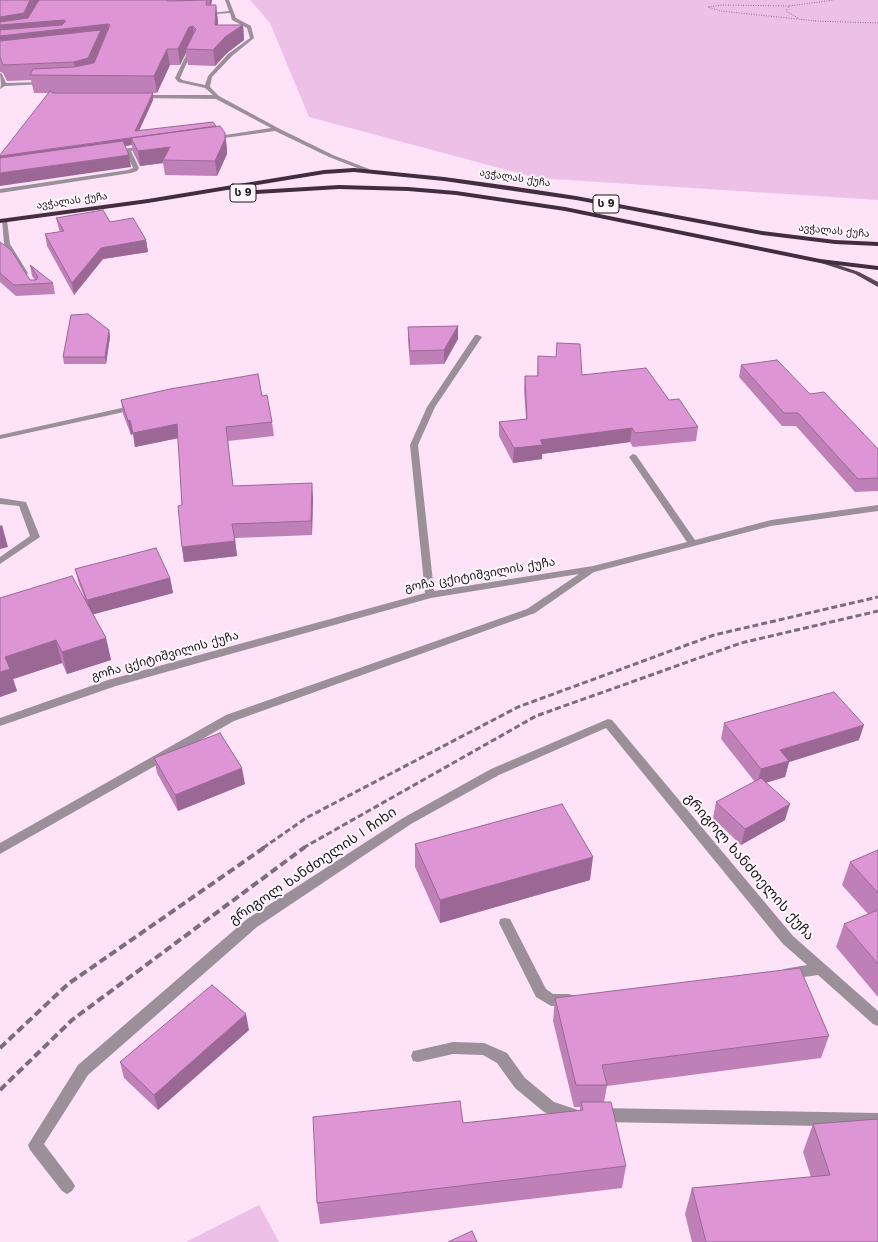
<!DOCTYPE html>
<html>
<head>
<meta charset="utf-8">
<style>
  body { margin:0 }
  canvas { display:block; background:#fde2f8 }
</style>
</head>
<body>
<canvas width="878" height="1242"></canvas>
<script>
const g = document.querySelector('canvas').getContext('2d');
g.lineJoin = 'round';
function fillPath(path, color) { g.fillStyle = color; g.fill(path, 'evenodd'); }
const poly = rows => new Path2D(rows.map(r => 'M' + r).join(''));
function strokePath(path, color, width, dash) { g.strokeStyle = color; g.lineWidth = width; g.lineCap = dash ? 'butt' : 'round'; g.setLineDash(dash || []); g.stroke(path); }
function drawText(font, color, halo, rows, align = 'center') {
  g.font = font + ' "Work Sans","Noto Sans Georgian",sans-serif'; g.lineWidth = 4; g.setLineDash([]); g.textBaseline = 'middle'; g.strokeStyle = halo; g.fillStyle = color; for (const [text, x, y, turn = 0] of rows) {
    g.save(); g.translate(x, y); g.rotate((+turn || 0) * Math.PI / 180); g.textAlign = isNaN(turn) ? turn : align; if (halo) g.strokeText(text, 0, 0); g.fillText(text, 0, 0); g.restore();
  }
}
fillPath(poly([
  [250,0,878,0,878,200,537,178,309,117,270,23],
  [259,1205,279,1242,186,1242]
]), '#edc0e7');
strokePath(poly([
  [789,6,722,5,708,7,721,11,816,21],
  [798,18,786,11,789,6,834,0],
  [815,21,878,23]
]), '#8a7988', 1, [1, 1.5]);
fillPath(poly([
  [225,0,229,0,236,18,251,26,254,38,232,56,212,77,210,87,219,96,278,128,333,155,369,169,369,171,365,171,329,157,275,131,210,140,210,138,212,137,271,128,216,99,137,98,137,96,139,95,213,95,205,88,178,82,175,78,190,47,192,46,194,47,180,78,182,80,205,85,208,76,228,54,250,38,247,28,232,20,230,13,204,15,202,14,229,11,225,0],
  [0,73,2,74,6,83,44,82,46,83,44,84,5,86,0,89,1,85,0,73],
  [145,145,147,146,147,148,131,151,139,168,137,171,131,173,0,193,0,189,128,170,133,168,126,152,113,154,110,152,145,145],
  [2,219,7,220,10,244,28,273,27,274,23,274,4,244,2,219],
  [475,335,478,335,482,337,435,407,418,445,434,591,593,566,687,542,629,457,633,454,636,455,695,540,771,520,878,505,878,511,771,526,594,572,535,613,234,721,0,854,0,843,226,715,527,609,579,574,431,598,116,686,0,726,0,718,108,680,425,593,410,445,427,407,475,335],
  [135,405,138,405,138,409,0,439,0,435,135,405],
  [0,498,26,502,40,537,0,564,0,557,30,536,19,506,0,504,0,498],
  [608,719,612,720,793,936,878,1011,878,1026,873,1024,818,975,789,979,784,977,782,973,784,969,807,965,783,944,606,728,499,775,411,824,257,927,88,1075,44,1144,72,1181,75,1186,72,1191,67,1194,62,1191,30,1150,28,1145,78,1065,247,919,403,818,491,769,608,719],
  [505,918,510,919,546,989,553,994,569,994,574,996,576,1000,574,1004,569,1006,551,1006,536,997,499,923,500,919,505,918],
  [453,1042,484,1043,507,1053,525,1078,554,1102,578,1110,580,1115,578,1120,573,1122,544,1112,515,1088,497,1063,483,1055,453,1054,418,1062,413,1061,411,1056,413,1051,418,1050,453,1042],
  [601,1108,878,1113,878,1127,601,1122,596,1120,594,1115,596,1110,601,1108]
]), '#9b9099');
fillPath(poly([
  [820,259,859,272,878,282,878,287,855,274,818,262,817,261,820,259]
]), '#594757');
fillPath(poly([
  [354,168,444,177,510,186,576,196,762,231,835,240,878,242,878,246,835,244,762,235,576,200,444,181,354,172,324,174,148,203,0,223,0,219,148,199,324,170,354,168],
  [339,185,408,187,456,191,565,207,820,259,878,266,878,270,820,263,565,211,456,195,408,191,339,189,240,195,236,193,240,191,339,185]
]), '#422e3f');
strokePath(poly([
  [263,848,306,818,518,707,714,635,878,597],
  [303,848,536,716,741,643,878,611]
]), '#7d6d7b', 3, [6, 3]);
strokePath(poly([
  [0,1048,68,984,265,847],
  [0,1090,72,1020,305,847]
]), '#7d6d7b', 4, [8, 4]);
fillPath(poly([
  [0,0,212,0,211,5,218,20,218,25,243,25,244,40,227,53,215,66,188,65,186,53,180,65,170,65,157,93,98,93,153,93,153,100,139,131,216,126,225,133,227,147,227,154,217,176,165,175,163,163,140,166,133,152,132,145,125,146,131,167,49,93,34,93,31,80,7,81,3,73,0,72],
  [56,218,110,222,146,240,148,252,103,259,74,295,47,246,45,234,60,232,59,229],
  [0,242,30,280,35,280,32,276,30,265,53,283,55,294,16,296,0,282],
  [458,326,458,339,444,364,410,365,408,340,408,327],
  [109,330,110,337,106,364,64,364,63,357],
  [538,356,582,375,669,400,698,427,696,441,633,447,630,442,542,454,542,459,513,463,499,436,499,422,526,419,524,389,525,376,537,376],
  [741,365,810,394,878,449,878,491,855,492,796,426,782,426,739,377],
  [262,396,272,422,274,436,228,441,233,486,313,497,312,535,235,538,237,556,184,562,182,547,182,505,178,438,135,447,133,434,131,435,123,414,121,400],
  [75,569,170,578,173,593,93,614,106,638,111,660,67,674,62,663,13,679,17,691,0,697,0,598,85,599,79,584],
  [724,723,859,740,789,762,785,777,766,783,785,820,741,845,713,818,716,802,755,782,721,739],
  [154,758,245,784,178,811,157,773],
  [415,844,590,880,440,923,415,867],
  [878,850,878,997,836,947,844,924,868,914,842,885,850,862],
  [555,998,829,1036,821,1058,607,1086,604,1102,626,1166,622,1188,320,1224,317,1203,463,1123,580,1110,580,1107,574,1107,553,1021],
  [249,1030,158,1110,124,1078,120,1062],
  [813,1124,878,1242,692,1242,685,1214,692,1188,811,1177,803,1152]
]), '#bf80b7');
fillPath(poly([
  [30,0,47,0,64,20,66,29,108,24,111,40,103,40,104,46,91,75,76,76,74,62,0,52,0,17],
  [209,0,212,0,210,10],
  [216,5,218,20,217,41,215,25],
  [243,25,244,40,227,53,215,66,213,50,225,37],
  [193,26,195,42,186,49,186,53,180,65,178,49,189,27],
  [167,49,170,65,157,93,154,76],
  [153,93,153,100,136,137,135,131],
  [225,133,227,154,217,176,215,161],
  [131,138,132,145,1,163,0,159,0,156],
  [170,147,163,160,163,163,140,166,138,151],
  [129,155,131,167,0,186,0,173],
  [146,240,148,252,103,259,74,295,72,283,101,248],
  [458,326,458,339,444,364,444,350],
  [109,330,110,337,106,364,105,357],
  [130,420,133,434,131,435,128,421],
  [177,424,179,438,135,447,133,433],
  [632,428,630,442,542,454,542,459,513,463,514,448,540,440],
  [312,483,313,497,312,535,311,521],
  [2,525,8,547,0,549,0,526],
  [235,541,237,556,184,562,182,547],
  [170,578,173,593,91,615,87,600],
  [106,638,111,660,67,674,62,652],
  [56,640,62,663,13,679,17,691,0,697,0,672,5,657],
  [864,725,859,740,789,762,785,777,757,785,761,769,780,750],
  [242,768,245,784,178,811,175,795],
  [790,804,785,820,741,845,745,829],
  [593,857,590,880,440,923,440,900],
  [246,1014,249,1030,158,1110,154,1095]
]), '#9b6895');
const building = poly([
  [0,0,30,0,24,13,0,17,0,0],
  [39,0,167,0,168,1,207,0,206,5,216,5,215,25,243,25,225,37,213,50,186,49,196,29,193,26,189,27,178,49,167,49,154,76,30,75,33,69,74,67,94,63,110,25,108,24,0,36,0,30,62,25,66,21,64,20,0,25,0,22,28,18,39,0],
  [101,30,88,58,74,62,3,65,0,57,0,41,101,30],
  [50,91,53,93,153,93,135,131,213,122,216,126,0,156,0,155,50,91],
  [220,126,225,133,225,139,215,161,163,160,170,147,138,151,131,138,220,126],
  [123,141,129,155,0,173,0,158,123,141],
  [103,210,110,222,133,218,146,240,101,248,72,283,45,234,64,231,56,218,103,210],
  [0,242,11,250,30,280,36,280,38,277,30,265,53,283,14,285,0,273,0,242],
  [88,314,109,330,105,357,63,357,71,315,88,314],
  [458,326,444,350,410,351,408,327,458,326],
  [557,343,580,344,582,375,646,368,669,400,679,399,698,427,635,433,632,428,540,440,543,445,514,448,499,422,527,419,525,376,538,376,538,356,556,357,557,343],
  [777,360,810,394,824,392,878,449,878,478,858,479,798,413,784,413,741,365,777,360],
  [258,374,262,396,267,395,272,422,226,427,233,486,312,483,311,521,232,524,235,541,182,547,178,506,182,505,177,424,133,433,130,420,128,421,121,400,170,389,258,374],
  [156,548,170,578,87,600,75,569,156,548],
  [72,576,106,638,62,652,56,640,5,657,10,669,0,672,0,598,72,576],
  [834,692,864,725,780,750,789,761,761,769,724,723,834,692],
  [220,733,242,768,175,795,154,758,220,733],
  [761,778,790,804,745,829,716,802,761,778],
  [562,804,593,857,440,900,415,844,562,804],
  [878,850,878,893,850,862,878,850],
  [878,910,878,964,844,924,878,910],
  [800,968,829,1036,602,1065,607,1085,576,1085,555,998,800,968],
  [212,985,246,1014,154,1095,120,1062,212,985],
  [460,1101,463,1123,583,1110,581,1102,611,1102,626,1166,317,1203,313,1117,460,1101],
  [878,1119,878,1242,706,1242,692,1188,830,1175,813,1124,878,1119],
  [472,1231,477,1242,448,1242,472,1231]
]);
fillPath(building, '#de95d5');
strokePath(building, '#9b6895', 1);
drawText('10px', '#1f161e', '#fcf7fb', [
  ["ავჭალას ქუჩა",515,178,9],
  ["ავჭალას ქუჩა",72,201,-8],
  ["ავჭალას ქუჩა",834,231,5]
]);
for (const [x, y, w] of [
  [243,193,26],
  [606,204,26]
]) { const box = new Path2D(); box.roundRect(x - w / 2, y - 9, w, 18, 3); g.fillStyle = '#fcf7fb'; g.fill(box); strokePath(box, '#1f161e', 1); }
drawText('bold 11px', '#1f161e', null, [
  ["ს 9",243,193],
  ["ს 9",606,204]
]);
drawText('12px', '#1f161e', '#fcf7fb', [
  ["გოჩა ცქიტიშვილის ქუჩა",480,575,-10],
  ["გოჩა ცქიტიშვილის ქუჩა",165,656,-16]
]);
drawText('14px', '#1f161e', '#fcf7fb', [
  ["გრიგოლ ხანძთელის I ჩიხი",313,866,-34],
  ["გრიგოლ ხანძთელის ქუჩა",749,867,49]
]);
</script>
</body>
</html>
